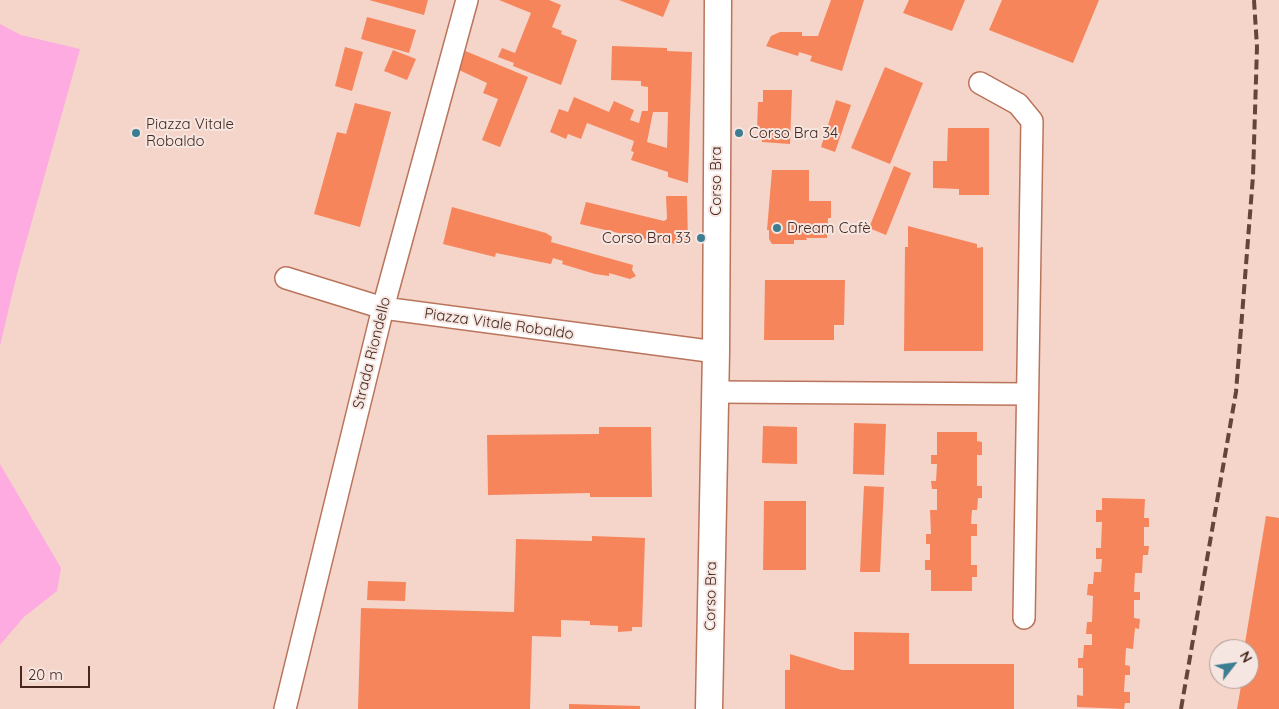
<!DOCTYPE html>
<html>
<head>
<meta charset="utf-8">
<style>
  body { margin:0 }
  #map { position:relative; width:1279px; height:709px; overflow:hidden; background:#f5d5ca; font-family:Quicksand,sans-serif }
  canvas { display:block }
  .north { position:absolute; left:1209px; top:639px; width:50px; height:50px; box-sizing:border-box; background:#f6e6e1; border:1px solid #b09a93; border-radius:50%; rotate:60deg; font-size:14px; font-weight:700; line-height:20px; text-align:center; color:#46281e }
  .north::after { content:''; display:block; margin:auto; width:18px; height:22px; background:#3d7d91; clip-path:polygon(50% 0,100% 100%,50% 72%,0 100%) }
  .scale { position:absolute; left:20px; top:666px; width:70px; height:22px; box-sizing:border-box; border:2px solid #46281e; border-top:0; padding-left:6px; font-size:15px; line-height:18px; white-space:nowrap; color:#46281e; -webkit-text-stroke:4px #f6e6e1; paint-order:stroke }
</style>
</head>
<body>
<div id="map">
<canvas width="1279" height="709"></canvas>
<div class="north">N</div>
<div class="scale">20 m</div>
</div>
<script>
const g = document.querySelector('canvas').getContext('2d');
g.lineJoin = 'round';
function fillPath(path, color) { g.fillStyle = color; g.fill(path, 'evenodd'); }
const poly = rows => new Path2D(rows.map(r => 'M' + r).join(''));
function strokePath(path, color, width, dash) { g.strokeStyle = color; g.lineWidth = width; g.lineCap = dash ? 'butt' : 'round'; g.setLineDash(dash || []); g.stroke(path); }
function drawText(font, color, halo, rows, align = 'center') {
  g.font = font + ' Quicksand,sans-serif'; g.lineWidth = 4; g.setLineDash([]); g.textBaseline = 'middle'; g.strokeStyle = halo; g.fillStyle = color; for (const [text, x, y, turn = 0] of rows) {
    g.save(); g.translate(x, y); g.rotate((+turn || 0) * Math.PI / 180); g.textAlign = isNaN(turn) ? turn : align; if (halo) g.strokeText(text, 0, 0); g.fillText(text, 0, 0); g.restore();
  }
}
fillPath(poly([
  [0,24,21,35,80,49,16,278,0,346],
  [0,464,61,568,57,591,24,617,0,645]
]), '#fdabe0');
fillPath(poly([
  [369,0,428,0,424,15],
  [499,0,549,0,561,5,552,27,562,31,561,34,577,40,561,85,513,66,514,63,498,57,502,48,515,53,531,13],
  [619,0,670,0,663,17],
  [831,0,864,0,842,71,810,61,812,56,799,52,798,56,766,46,771,36,780,32,802,32,802,36,818,36],
  [909,0,965,0,952,31,903,13],
  [1002,0,1099,0,1073,63,989,30],
  [367,17,416,30,409,53,361,39],
  [612,46,667,48,667,51,692,52,688,183,668,177,668,172,631,160,634,152,631,151,634,141,587,123,581,139,568,134,566,139,550,132,559,109,568,112,574,97,609,112,614,101,634,110,630,120,639,123,642,111,648,111,648,87,641,86,641,81,611,80],
  [653,112,668,112,667,148,647,142],
  [345,47,363,52,352,91,335,86],
  [393,50,416,59,407,80,384,71],
  [463,50,528,77,500,147,482,140,498,99,483,93,487,83,459,70],
  [885,67,923,83,890,164,851,148],
  [763,90,792,90,790,144,762,142,762,130,757,130,758,102,763,102],
  [836,100,851,105,835,152,821,147],
  [355,103,391,112,360,227,314,214,337,132,346,134],
  [948,128,989,128,989,195,959,195,959,189,933,188,933,161,947,161],
  [894,166,911,173,886,235,869,228],
  [772,170,809,170,809,201,831,201,831,218,828,218,827,238,806,238,807,240,794,240,794,244,772,244,769,239,769,230,767,230],
  [666,196,687,196,688,244,661,243,580,224,586,202,664,221,667,219],
  [452,207,546,233,552,237,551,242,633,265,632,270,636,276,630,279,609,273,609,276,595,274,562,264,563,261,553,258,551,264,496,253,495,257,443,244],
  [908,226,977,244,977,248,983,247,983,351,904,351,905,247,908,247],
  [765,280,845,280,844,325,834,325,834,340,764,340],
  [854,423,886,424,884,475,853,474],
  [763,426,797,427,797,464,762,463],
  [599,427,651,427,652,497,590,497,590,493,488,495,487,435,599,434],
  [937,432,977,432,977,441,982,442,982,455,977,455,977,486,982,486,982,498,978,498,977,510,972,510,971,524,977,524,977,536,971,536,971,565,977,565,977,577,972,577,972,591,931,591,931,570,925,570,925,560,930,560,930,544,926,544,926,534,931,534,930,510,937,510,937,489,932,489,931,481,936,481,937,464,931,464,931,455,937,455],
  [864,486,884,487,880,572,860,572],
  [1102,498,1145,499,1144,518,1149,518,1149,527,1144,527,1144,546,1149,546,1148,555,1143,555,1142,573,1135,573,1134,592,1140,592,1140,600,1134,600,1134,618,1140,619,1139,629,1135,628,1133,649,1126,648,1125,665,1130,666,1130,675,1125,675,1124,692,1130,692,1130,703,1125,703,1124,709,1077,707,1077,695,1083,696,1083,668,1078,668,1078,658,1083,658,1084,645,1092,645,1092,634,1086,634,1087,622,1092,622,1093,596,1087,595,1088,584,1093,584,1094,572,1101,572,1102,559,1096,559,1096,548,1101,548,1102,522,1096,522,1096,510,1102,510],
  [764,501,806,501,806,570,763,570],
  [1266,516,1279,518,1279,709,1237,709,1241,686,1238,685,1239,679,1249,679,1249,649,1244,649],
  [592,536,645,538,642,627,632,627,632,631,618,632,618,626,590,625,590,621,561,620,561,637,532,636,530,709,358,709,361,608,514,612,516,539,592,541],
  [368,581,406,582,405,601,367,600],
  [854,632,909,633,909,664,1014,664,1014,709,785,709,785,670,790,670,790,654,842,670,854,670],
  [569,704,640,706,640,709,569,709]
]), '#f6855b');
const minor = poly([
  [980,83,1018,104,1032,121,1024,618],
  [286,278,383,308,716,352],
  [715,392,1027,394],
  [285,709,383,308,467,0]
]);
const tertiary = poly([
  [709,709,716,352,718,0]
]);
strokePath(minor, '#ba745b', 24);
strokePath(tertiary, '#ba745b', 29);
strokePath(minor, '#fff', 21);
strokePath(tertiary, '#fff', 26);
strokePath(poly([
  [1181,709,1236,392,1253,176,1257,47,1254,0]
]), '#63453b', 4, [10, 5]);
for (const [x, y, r, color] of [
  [136,133,5,"#3d7d91"],
  [739,133,5,"#3d7d91"],
  [777,228,5,"#3d7d91"],
  [701,238,5,"#3d7d91"]
]) { const dot = new Path2D(); dot.arc(x, y, r, 0, 2 * Math.PI); g.fillStyle = color; g.fill(dot); strokePath(dot, '#f6e6e1', 2); }
drawText('15px', '#46281e', '#f6e6e1', [
  ["Piazza Vitale",146,124],
  ["Robaldo",146,141],
  ["Corso Bra 34",749,133],
  ["Dream Cafè",787,228],
  ["Corso Bra 33",691,238,"right"]
], 'left');
drawText('15px', '#46281e', '#f6e6e1', [
  ["Corso Bra",716,181,-90],
  ["Piazza Vitale Robaldo",499,324,8],
  ["Strada Riondello",372,353,-76],
  ["Corso Bra",711,596,-89]
]);
</script>
</body>
</html>
